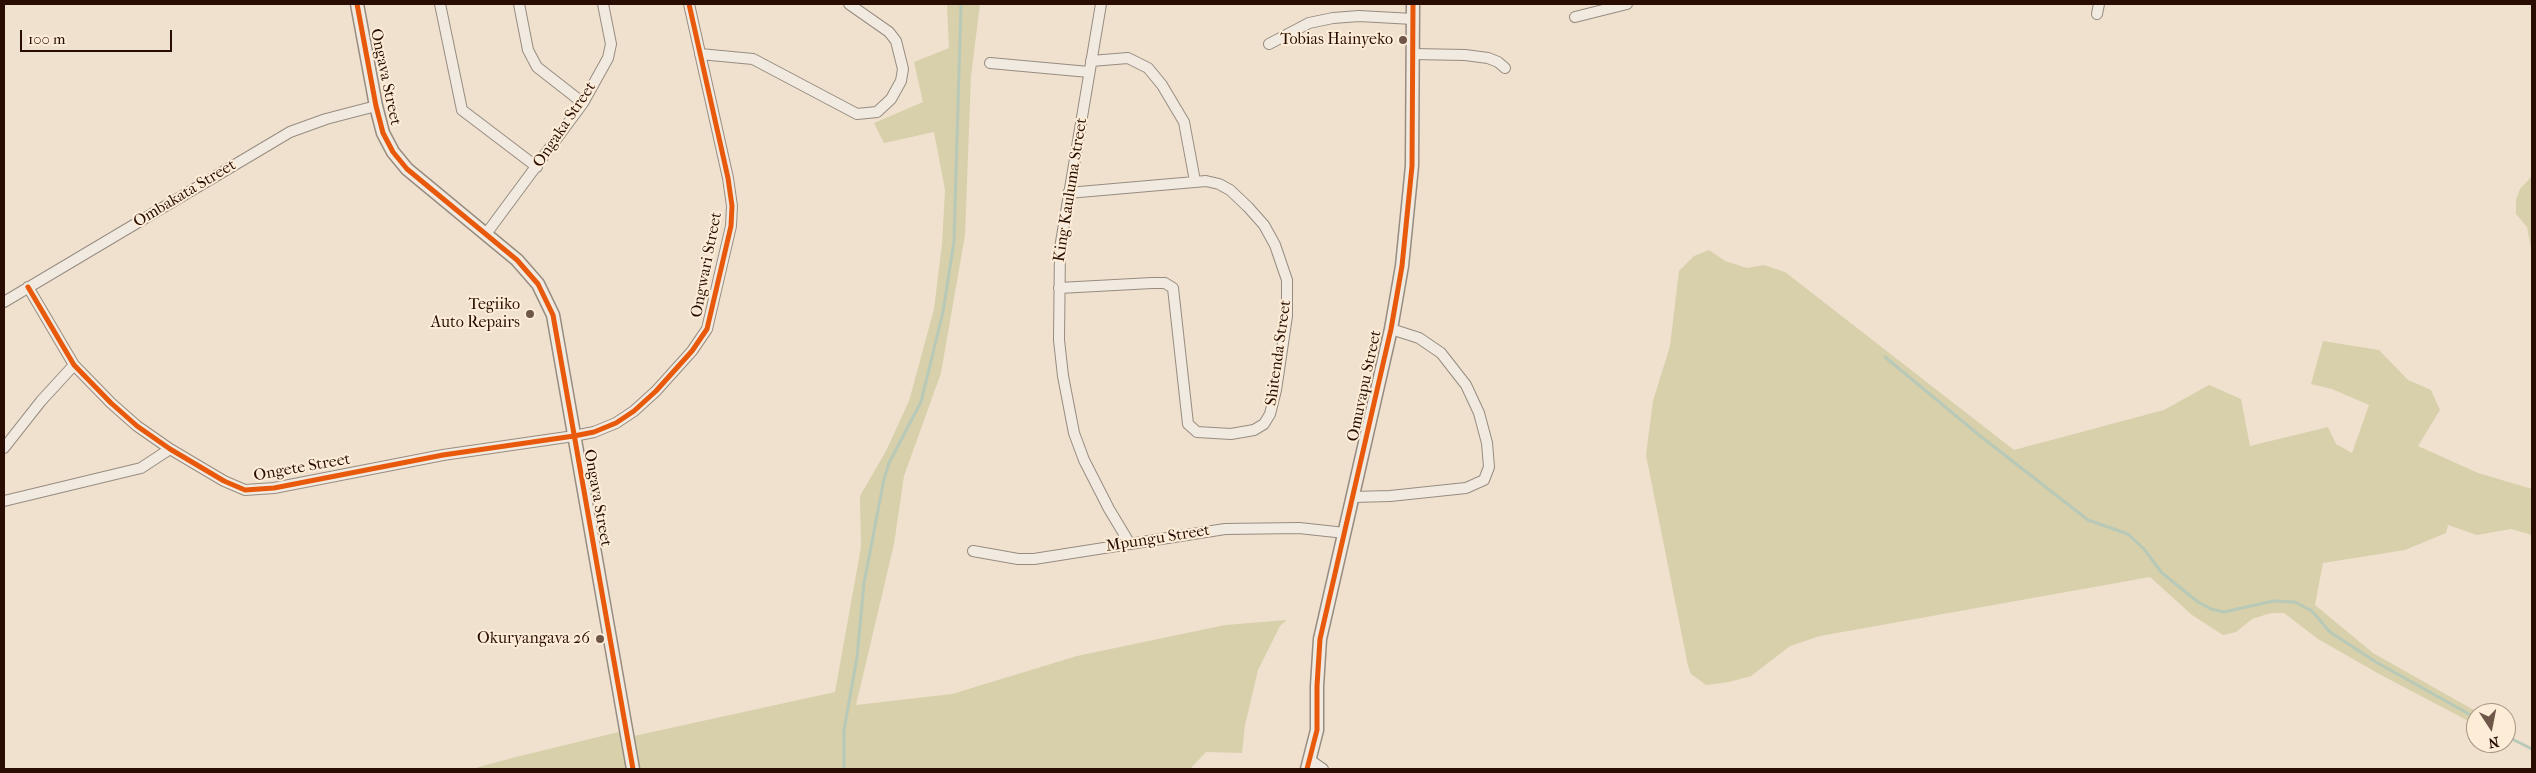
<!DOCTYPE html>
<html>
<head>
<meta charset="utf-8">
<style>
  body { margin:0 }
  #map { position:relative; width:2536px; height:773px; overflow:hidden; background:#efe1ce; font-family:"IM FELL French Canon",serif }
  canvas { display:block }
  .frame { position:absolute; inset:0; border:5px solid #290d02; pointer-events:none }
  .north { position:absolute; left:2466px; top:703px; width:50px; height:50px; box-sizing:border-box; background:#fdedd7; border:1px solid #a89382; border-radius:50%; rotate:169deg; font-size:14px; font-weight:700; line-height:20px; text-align:center; color:#290d02 }
  .north::after { content:''; display:block; margin:auto; width:18px; height:22px; background:#6e5749; clip-path:polygon(50% 0,100% 100%,50% 72%,0 100%) }
  .scale { position:absolute; left:20px; top:30px; width:152px; height:22px; box-sizing:border-box; border:2px solid #290d02; border-top:0; padding-left:6px; font-size:15px; line-height:18px; white-space:nowrap; color:#290d02; -webkit-text-stroke:4px #fdedd7; paint-order:stroke }
</style>
</head>
<body>
<div id="map">
<canvas width="2536" height="773"></canvas>
<div class="frame"></div>
<div class="north">N</div>
<div class="scale">100 m</div>
</div>
<script>
const g = document.querySelector('canvas').getContext('2d');
g.lineJoin = 'round';
function fillPath(path, color) { g.fillStyle = color; g.fill(path, 'evenodd'); }
const poly = rows => new Path2D(rows.map(r => 'M' + r).join(''));
function strokePath(path, color, width, dash) { g.strokeStyle = color; g.lineWidth = width; g.lineCap = dash ? 'butt' : 'round'; g.setLineDash(dash || []); g.stroke(path); }
function drawText(font, color, halo, rows, align = 'center') {
  g.font = font + ' "IM FELL French Canon",serif'; g.lineWidth = 4; g.setLineDash([]); g.textBaseline = 'middle'; g.strokeStyle = halo; g.fillStyle = color; for (const [text, x, y, turn = 0] of rows) {
    g.save(); g.translate(x, y); g.rotate((+turn || 0) * Math.PI / 180); g.textAlign = isNaN(turn) ? turn : align; if (halo) g.strokeText(text, 0, 0); g.fillText(text, 0, 0); g.restore();
  }
}
fillPath(poly([
  [947,4,980,4,971,76,965,235,941,373,904,476,894,544,856,705,952,694,1077,656,1225,625,1287,620,1280,626,1258,670,1245,725,1242,753,1206,752,1190,769,640,769,634,736,835,692,861,547,860,496,886,451,909,401,934,309,942,244,945,190,934,132,884,143,874,123,923,102,914,62,949,48],
  [2532,176,2532,253,2527,227,2516,214,2516,200,2520,189],
  [1709,250,1725,261,1747,268,1764,265,1785,272,2014,450,2164,410,2209,385,2241,399,2250,446,2328,427,2336,444,2352,453,2369,405,2332,389,2311,384,2323,341,2379,350,2408,380,2431,390,2440,410,2418,446,2478,473,2532,489,2532,535,2511,529,2477,535,2448,525,2446,533,2405,550,2323,563,2315,605,2373,653,2479,713,2476,713,2476,725,2381,675,2318,639,2284,613,2271,613,2252,619,2236,632,2223,635,2192,615,2150,577,1820,636,1790,646,1751,676,1729,682,1706,685,1691,674,1688,666,1646,455,1653,401,1670,346,1679,271,1694,256],
  [627,730,633,769,472,769,512,758]
]), '#d7d0ab');
strokePath(poly([
  [1885,357,1979,435,2088,520,2128,534,2144,549,2162,573,2198,602,2211,609,2224,612,2273,601,2295,602,2312,611,2330,632,2376,662,2476,718],
  [2506,736,2532,749],
  [844,769,844,730,857,657,864,583,884,479,889,463,921,402,943,312,954,241,961,4]
]), '#b8c9b8', 3);
const minor = poly([
  [440,4,462,110,537,167],
  [519,4,528,50,537,67,583,103],
  [1101,4,1060,248,1059,340,1063,376,1074,433,1084,460,1109,509,1130,544],
  [2097,14,2099,4],
  [1575,17,1627,4],
  [1269,44,1309,23,1333,18,1359,16,1413,19],
  [700,54,753,59,857,114,877,112,891,99,901,81,903,69,896,41,889,32,849,4],
  [1413,54,1465,55,1488,58,1498,62,1505,68],
  [1091,61,1128,58,1148,68,1162,85,1184,122,1195,181],
  [990,63,1089,72],
  [486,234,583,103,608,58,611,44,603,4],
  [28,287,74,365,111,403,137,426,170,449,224,481,245,490,274,488,443,455,574,436,594,432,616,423,634,411,656,391,692,351,707,329,731,226,732,206,728,178,689,4],
  [1059,288,1152,283,1165,283,1173,288,1188,424,1197,432,1231,434,1254,430,1264,424,1270,414,1276,390,1287,316,1287,280,1275,245,1264,225,1248,207,1230,190,1219,184,1206,181,1068,193],
  [4,302,290,132,326,119,376,106],
  [4,448,41,401,74,365],
  [1353,497,1390,496,1466,488,1484,480,1489,467,1487,443,1479,413,1466,385,1441,353,1419,338,1391,329],
  [4,501,141,468,170,449],
  [973,551,1018,559,1034,559,1225,529,1299,528,1345,533],
  [1310,760,1323,769]
]);
const tertiary = poly([
  [357,4,376,106,383,133,393,152,407,169,517,260,538,284,553,315,633,769],
  [1307,769,1317,730,1317,686,1320,639,1391,329,1402,266,1412,166,1413,4]
]);
strokePath(minor, '#988c80', 12);
strokePath(tertiary, '#988c80', 15);
strokePath(minor, '#f1eae0', 10);
strokePath(tertiary, '#f1eae0', 12);
strokePath(poly([
  [357,4,376,106,383,133,393,152,407,169,517,260,538,284,553,315,633,769],
  [28,287,74,365,111,403,137,426,170,449,224,481,245,490,274,488,443,455,574,436,594,432,616,423,634,411,656,391,692,351,707,329,731,226,732,206,728,178,689,4],
  [1307,769,1317,730,1317,686,1320,639,1391,329,1402,266,1412,166,1413,4]
]), '#e8590c', 5);
for (const [x, y, r, color] of [
  [1403,40,5,"#6e5749"],
  [530,314,5,"#6e5749"],
  [600,639,5,"#6e5749"]
]) { const dot = new Path2D(); dot.arc(x, y, r, 0, 2 * Math.PI); g.fillStyle = color; g.fill(dot); strokePath(dot, '#fdedd7', 2); }
drawText('16px', '#290d02', '#fdedd7', [
  ["Tobias Hainyeko",1393,40],
  ["Tegiiko",520,305],
  ["Auto Repairs",520,323],
  ["Okuryangava 26",590,639]
], 'right');
drawText('16px', '#290d02', '#fdedd7', [
  ["Ongava Street",385,77,78],
  ["Ongaka Street",565,125,-56],
  ["King Kauluma Street",1071,190,-81],
  ["Ombakata Street",185,194,-31],
  ["Ongwari Street",707,265,-79],
  ["Shitenda Street",1279,353,-82],
  ["Omuvapu Street",1365,386,-78],
  ["Ongete Street",302,468,-10],
  ["Ongava Street",597,498,80],
  ["Mpungu Street",1158,539,-9]
]);
</script>
</body>
</html>
